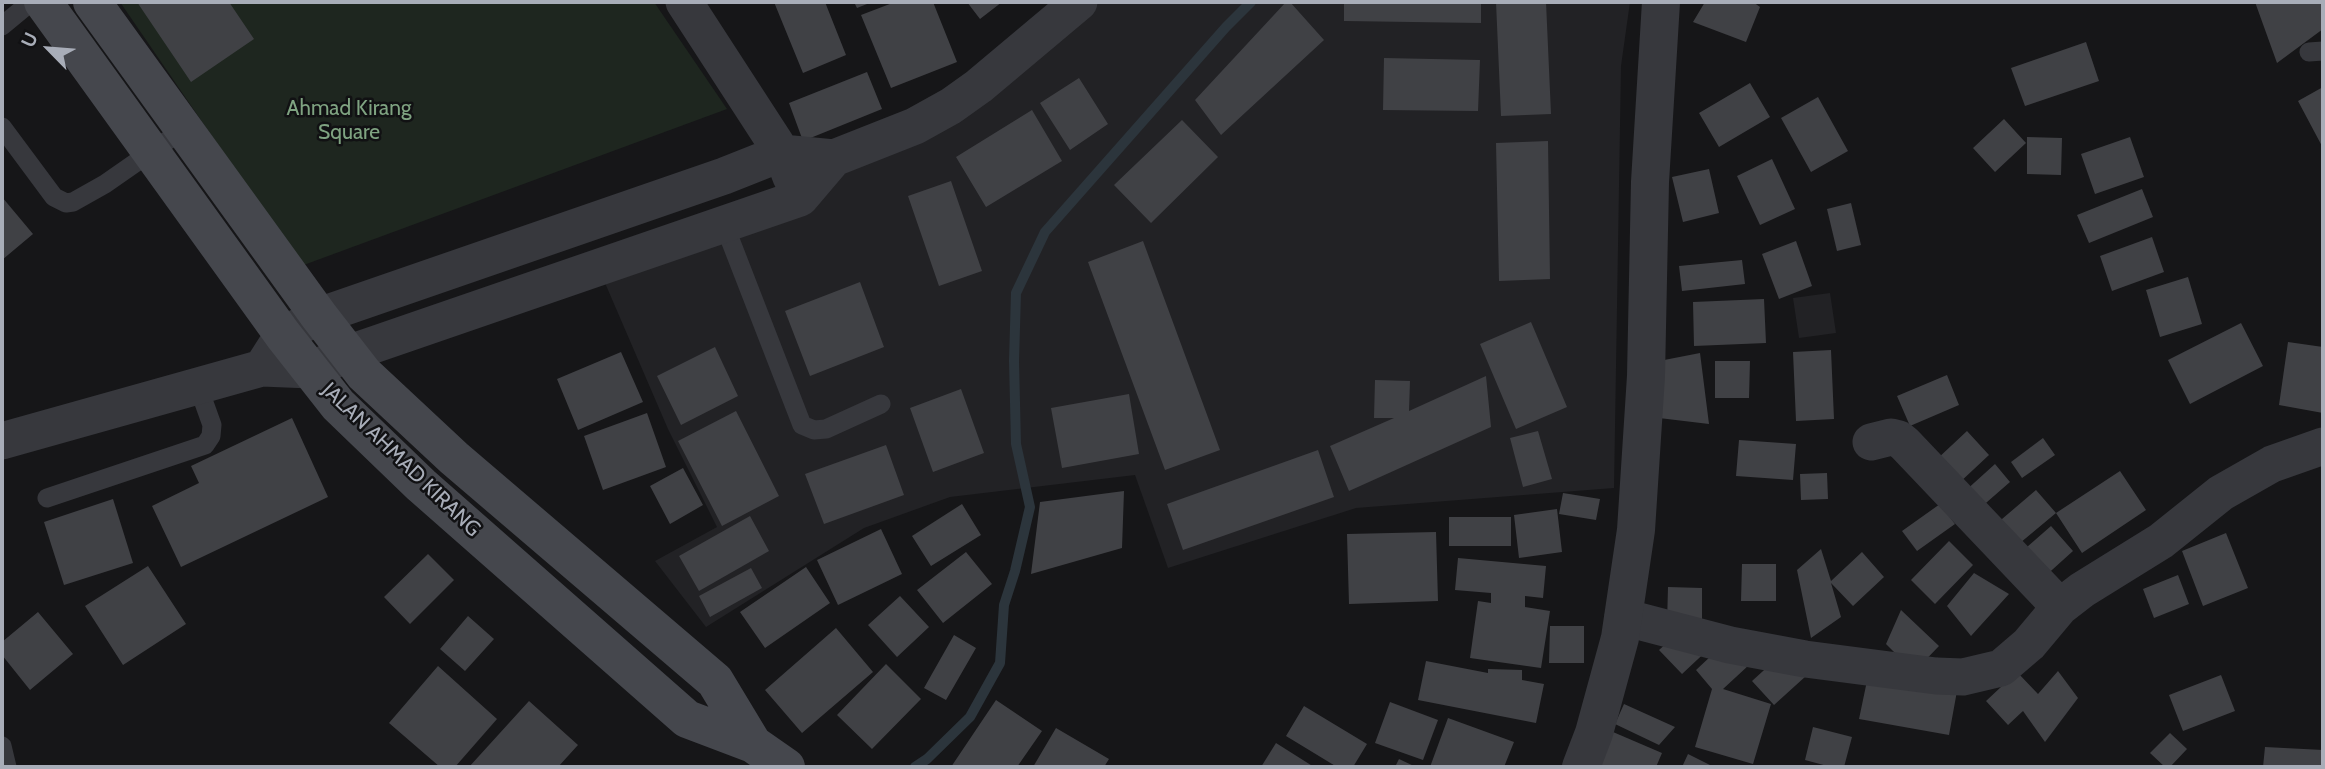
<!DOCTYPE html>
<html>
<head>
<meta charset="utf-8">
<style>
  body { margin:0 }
  #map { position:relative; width:2325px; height:769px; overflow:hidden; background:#161618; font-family:Cabin,sans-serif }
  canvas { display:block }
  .frame { position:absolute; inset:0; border:4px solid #a8adb8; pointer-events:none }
  .north { position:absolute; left:14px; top:14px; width:70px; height:70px; -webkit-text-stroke:5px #111113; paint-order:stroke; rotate:295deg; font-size:19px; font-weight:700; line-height:28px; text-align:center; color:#a8adb8 }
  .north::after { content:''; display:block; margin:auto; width:24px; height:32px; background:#a8adb8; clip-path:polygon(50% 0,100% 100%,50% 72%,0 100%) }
</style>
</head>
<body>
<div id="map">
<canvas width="2325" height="769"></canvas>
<div class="frame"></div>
<div class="north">U</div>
</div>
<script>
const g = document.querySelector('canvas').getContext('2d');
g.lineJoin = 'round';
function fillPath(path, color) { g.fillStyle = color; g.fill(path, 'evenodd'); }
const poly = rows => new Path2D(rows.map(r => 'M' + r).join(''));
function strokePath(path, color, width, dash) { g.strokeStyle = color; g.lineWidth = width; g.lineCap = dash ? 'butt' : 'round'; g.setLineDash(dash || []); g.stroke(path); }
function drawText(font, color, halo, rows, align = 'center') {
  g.font = font + ' Cabin,sans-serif'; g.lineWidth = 5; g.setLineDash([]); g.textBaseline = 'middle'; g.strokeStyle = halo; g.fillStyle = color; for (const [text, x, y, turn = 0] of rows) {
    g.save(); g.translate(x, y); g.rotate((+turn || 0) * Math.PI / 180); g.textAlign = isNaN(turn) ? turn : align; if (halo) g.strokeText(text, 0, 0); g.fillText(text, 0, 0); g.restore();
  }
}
fillPath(poly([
  [1099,2,1630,2,1621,66,1614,488,1356,508,1168,568,1135,475,950,497,864,528,706,627,655,561,717,527,668,429,602,276,845,166,958,119],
  [1830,293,1836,333,1799,338,1793,298]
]), '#222225');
fillPath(poly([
  [120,2,654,2,727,109,301,266]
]), '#1e261f');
strokePath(poly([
  [915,767,927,759,970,717,1000,663,1004,605,1015,571,1030,507,1016,444,1014,361,1016,293,1045,232,1226,27,1251,2]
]), '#2c353c', 10);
fillPath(poly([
  [137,2,229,2,254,39,191,82],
  [774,2,825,2,846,55,803,73],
  [854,2,872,2,857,8],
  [895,2,933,2,957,62,891,88,861,15],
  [967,2,1002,2,980,19],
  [1286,2,1290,2,1324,40,1221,135,1195,100],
  [1344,2,1481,2,1481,23,1344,21],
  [1496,2,1546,2,1551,114,1501,116],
  [1705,2,1753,2,1760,7,1746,42,1693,22],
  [2255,2,2321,2,2323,8,2323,29,2277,63],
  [2086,42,2099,81,2025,106,2011,68],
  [1384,58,1480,60,1478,111,1383,110],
  [867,72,882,109,803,141,789,103],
  [1079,78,1108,124,1070,150,1040,103],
  [1750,83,1770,117,1719,147,1699,113],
  [2323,87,2323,148,2298,101],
  [1818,97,1848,151,1811,172,1781,118],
  [1032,110,1062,161,986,207,956,157],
  [2004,119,2026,143,1995,172,1973,148],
  [1182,120,1218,157,1151,223,1114,185],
  [2027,137,2062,138,2061,175,2027,174],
  [2130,137,2144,177,2095,194,2081,154],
  [1548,141,1550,279,1499,281,1496,143],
  [1772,159,1795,209,1760,225,1737,176],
  [1709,169,1719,213,1683,222,1672,177],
  [951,181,982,271,939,286,908,196],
  [2142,189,2153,217,2089,243,2077,215],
  [2,197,33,234,2,260],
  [1851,203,1861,245,1837,251,1827,209],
  [2152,237,2164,272,2112,291,2100,256],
  [1143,241,1220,450,1165,470,1088,262],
  [1796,241,1812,286,1779,299,1762,254],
  [1742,260,1745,284,1682,291,1679,266],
  [2188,277,2202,324,2160,337,2146,290],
  [860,282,884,347,810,376,785,311],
  [1764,299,1766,343,1694,346,1693,302],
  [1531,322,1567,407,1516,429,1480,344],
  [2241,323,2263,366,2190,404,2168,360],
  [2288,342,2323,347,2323,413,2279,405],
  [715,347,738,396,681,425,657,376],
  [1831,350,1834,419,1796,421,1793,352],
  [621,352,643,402,578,430,557,379],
  [1700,353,1709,424,1659,418,1659,361],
  [1715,361,1750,361,1749,398,1715,398],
  [1947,375,1959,405,1910,426,1897,396],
  [1486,376,1491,427,1349,491,1330,446,1394,418,1374,418,1375,380,1410,381,1409,411],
  [961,389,984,453,933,472,910,408],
  [1129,394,1139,454,1062,468,1051,408],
  [736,411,779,496,722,526,678,441],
  [647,413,666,467,603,490,584,436],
  [292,418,328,497,181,567,152,506,199,483,191,466],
  [1538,431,1552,479,1523,487,1510,438],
  [1967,431,1989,455,1958,484,1936,460],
  [2043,438,2055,455,2022,478,2011,462],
  [1739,440,1796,444,1793,480,1736,476],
  [886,445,904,495,824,524,805,474],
  [1318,450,1334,497,1183,550,1167,504],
  [1995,464,2010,482,1979,509,1964,492],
  [683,468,703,505,670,524,650,486],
  [2120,471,2146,510,2082,553,2056,513],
  [1827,473,1828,499,1801,500,1800,474],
  [2036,490,2056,513,2014,548,1995,525],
  [1124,491,1122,548,1031,574,1040,502],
  [1563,493,1600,499,1596,520,1559,514],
  [113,499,133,563,64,585,44,522],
  [962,504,981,535,931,566,912,536],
  [1940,504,1955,524,1917,551,1902,531],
  [1557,509,1562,552,1519,558,1514,515],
  [750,516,769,551,699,591,679,556],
  [1449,517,1511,517,1511,546,1449,546],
  [2051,526,2073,551,2042,579,2019,554],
  [881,529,902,574,838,605,817,560],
  [1436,532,1438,601,1349,604,1347,534],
  [2226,533,2248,588,2203,606,2182,551],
  [1949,541,1973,565,1935,604,1911,580],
  [1821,549,1831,581,1862,552,1884,577,1853,606,1831,583,1841,617,1811,638,1797,570],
  [966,552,992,584,943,623,917,590],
  [428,554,454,580,410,624,384,597],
  [1458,558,1546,566,1543,598,1525,596,1525,607,1550,611,1541,668,1470,658,1478,601,1491,603,1491,593,1455,590],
  [1742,564,1776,564,1776,601,1741,601],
  [148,566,186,624,123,665,85,606],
  [806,567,830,603,765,648,740,612],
  [751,568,762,588,710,617,699,596],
  [1974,573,2009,594,1971,636,1947,606],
  [2178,575,2189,604,2154,618,2143,589],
  [1668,587,1702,588,1702,625,1713,645,1682,674,1659,650,1687,625,1667,624],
  [900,596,929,627,897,657,868,625],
  [1901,610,1939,646,1914,672,1886,644],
  [38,612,73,654,30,690,2,655,2,642],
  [468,616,494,639,465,671,440,649],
  [1550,626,1584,626,1584,663,1549,663],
  [836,628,873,672,802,733,765,690],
  [954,635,976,648,946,700,924,688],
  [1727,641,1749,665,1723,689,1771,704,1753,764,1695,747,1712,689,1696,670],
  [1784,652,1806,676,1774,705,1752,681],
  [1426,661,1488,673,1488,669,1522,670,1522,680,1544,684,1536,723,1418,700],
  [886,664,921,699,872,749,837,715],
  [438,666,497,719,455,767,440,767,389,723],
  [2058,671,2078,698,2045,742,2023,711,2008,725,1986,701,2017,672,2038,694],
  [2221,675,2235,711,2183,731,2169,695],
  [1868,676,1957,691,1949,735,1859,719],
  [996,700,1042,731,1017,767,951,767],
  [529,701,578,745,558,767,469,767],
  [1390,702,1438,720,1423,760,1375,743],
  [1624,704,1675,727,1659,745,1615,724],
  [1304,706,1367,744,1353,767,1337,767,1286,736],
  [1448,718,1514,742,1504,767,1430,767],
  [1813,727,1852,737,1844,767,1831,767,1805,760],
  [1056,728,1109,759,1104,767,1033,767],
  [1613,732,1662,753,1656,767,1597,767],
  [2170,733,2187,749,2170,767,2165,767,2150,753],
  [1276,743,1314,767,1261,767],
  [2265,747,2323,750,2323,767,2263,767],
  [1688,754,1714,767,1682,767],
  [1399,759,1416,767,1395,767]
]), '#404145');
strokePath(poly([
  [2,26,31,2],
  [2309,52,2323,51],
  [2,127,54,197,66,203,73,202,105,184,184,129],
  [724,224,802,425,814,430,826,429,881,404],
  [47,498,205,445,211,436,212,425,198,386],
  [2,746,7,767]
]), '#37383d', 19);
strokePath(poly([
  [684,2,782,153,791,177],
  [262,368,283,335,319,316,724,176,782,153,834,158,915,126,951,106,979,86,1079,2],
  [2,441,262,368,311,370,347,354,800,198,834,158],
  [1871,442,1891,437,1899,439,1905,444,2060,607],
  [1623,617,1730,645,1805,659,1936,676,1963,677,2001,668,2029,644,2060,607,2082,590,2161,541,2221,493,2272,464,2323,446]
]), '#37383d', 37);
strokePath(poly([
  [1581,767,1594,733,1620,638,1636,530,1646,376,1650,182,1661,2]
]), '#37383d', 38);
strokePath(poly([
  [43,2,283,335,338,405,421,485,687,719,753,744,786,767],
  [92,2,319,316,364,374,454,458,715,681,753,744]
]), '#45474d', 38);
drawText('21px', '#7fa381', '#111113', [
  ["Ahmad Kirang",349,109],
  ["Square",349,133]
]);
drawText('21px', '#a8adb8', '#111113', [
  ["JALAN AHMAD KIRANG",401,460,44]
]);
</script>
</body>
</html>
